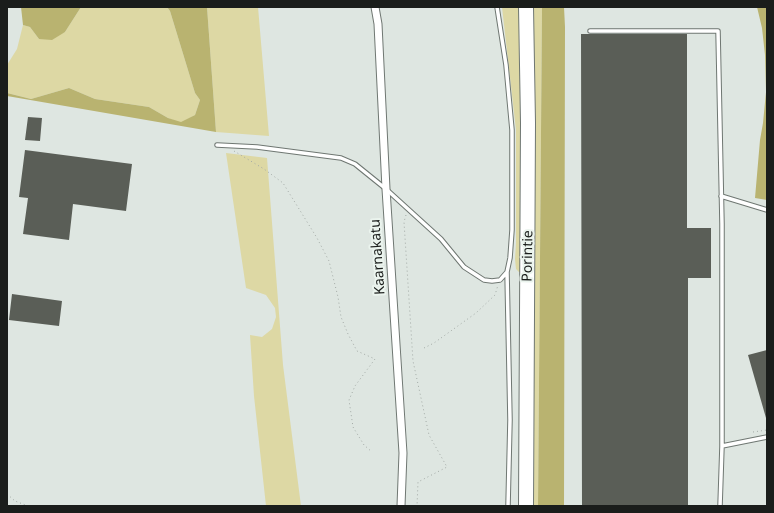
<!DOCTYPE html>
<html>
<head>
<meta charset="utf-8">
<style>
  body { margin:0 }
  #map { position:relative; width:774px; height:513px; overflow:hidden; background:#dee6e1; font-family:"Noto Sans",sans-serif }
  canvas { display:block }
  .frame { position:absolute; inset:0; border:8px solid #1a1d1b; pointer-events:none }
</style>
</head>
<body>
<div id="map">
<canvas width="774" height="513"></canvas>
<div class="frame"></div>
</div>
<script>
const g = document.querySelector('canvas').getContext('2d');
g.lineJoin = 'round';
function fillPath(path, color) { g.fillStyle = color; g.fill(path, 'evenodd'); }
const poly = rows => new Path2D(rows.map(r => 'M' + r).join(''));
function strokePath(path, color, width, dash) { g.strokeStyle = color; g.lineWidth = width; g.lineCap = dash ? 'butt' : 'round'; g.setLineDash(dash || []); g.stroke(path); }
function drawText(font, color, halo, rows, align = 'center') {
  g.font = font + ' "Noto Sans",sans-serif'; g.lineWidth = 4; g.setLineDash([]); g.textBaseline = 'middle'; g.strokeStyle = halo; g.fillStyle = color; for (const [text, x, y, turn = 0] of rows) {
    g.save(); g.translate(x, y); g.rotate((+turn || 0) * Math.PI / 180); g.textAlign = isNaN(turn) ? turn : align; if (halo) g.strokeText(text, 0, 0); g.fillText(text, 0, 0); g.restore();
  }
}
fillPath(poly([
  [81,7,167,7,170,11,195,93,200,100,195,115,181,123,168,118,149,107,95,99,69,88,31,99,7,93,7,65,17,49,23,25,30,27,39,39,65,32],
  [207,7,258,7,269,136,216,132],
  [502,7,521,7,524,274,519,272,516,269,515,259,516,243,516,130],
  [531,7,542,7,538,506,532,506],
  [226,153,267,158,283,365,301,506,266,506,254,396,250,335,262,337,272,329,276,317,275,308,266,295,246,288]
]), '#ddd8a4');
fillPath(poly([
  [21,7,81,7,65,32,52,40,39,39,30,27,23,25],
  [167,7,207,7,216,132,7,96,7,93,31,99,69,88,95,99,149,107,168,118,181,122,195,115,200,100,195,93,170,11],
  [542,7,564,7,565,27,564,506,538,506],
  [757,7,767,7,767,200,755,198,760,140,763,123,766,92,765,55,762,28]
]), '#b9b370');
fillPath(poly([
  [581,34,687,34,687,228,711,228,711,278,688,278,688,506,582,506],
  [28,117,42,118,40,141,25,140],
  [25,150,132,164,126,211,73,204,69,240,23,234,28,198,19,197],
  [12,294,62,301,59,326,9,320],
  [767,350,767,418,766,418,748,355]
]), '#5a5e57');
const lane = poly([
  [590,31,718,31,722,224,722,446],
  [217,145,257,147,341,158,355,164,386,189,441,239,464,267,484,280,492,281,500,280,507,272,510,258,512,230,512,130,506,65,497,7],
  [721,196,767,210],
  [507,272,510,420,508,506],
  [720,506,722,446,767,437]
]);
const street = poly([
  [375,7,378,24,386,189,403,453,401,506]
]);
const highway = poly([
  [526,7,528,123,526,506]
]);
strokePath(lane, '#6f7772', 5.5);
strokePath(street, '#6f7772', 9);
strokePath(highway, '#6f7772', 16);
strokePath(poly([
  [234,151,264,169,283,183,317,238,329,261,338,297,341,317,348,334,357,351,375,359,355,386,349,400,353,427,364,445,372,452],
  [406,215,404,222,413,361,429,435,447,467,418,482,417,506],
  [424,348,434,343,476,313,495,295,498,285],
  [753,432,767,430],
  [7,494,15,501,28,506]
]), '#a2a9a5', 1, [1, 3]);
strokePath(lane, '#fff', 3.5);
strokePath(street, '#fff', 7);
strokePath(highway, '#fff', 14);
drawText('14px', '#1a1d1b', '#ebf4ee', [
  ["Porintie",528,256,-89],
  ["Kaarnakatu",378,257,-94]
]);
</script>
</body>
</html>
